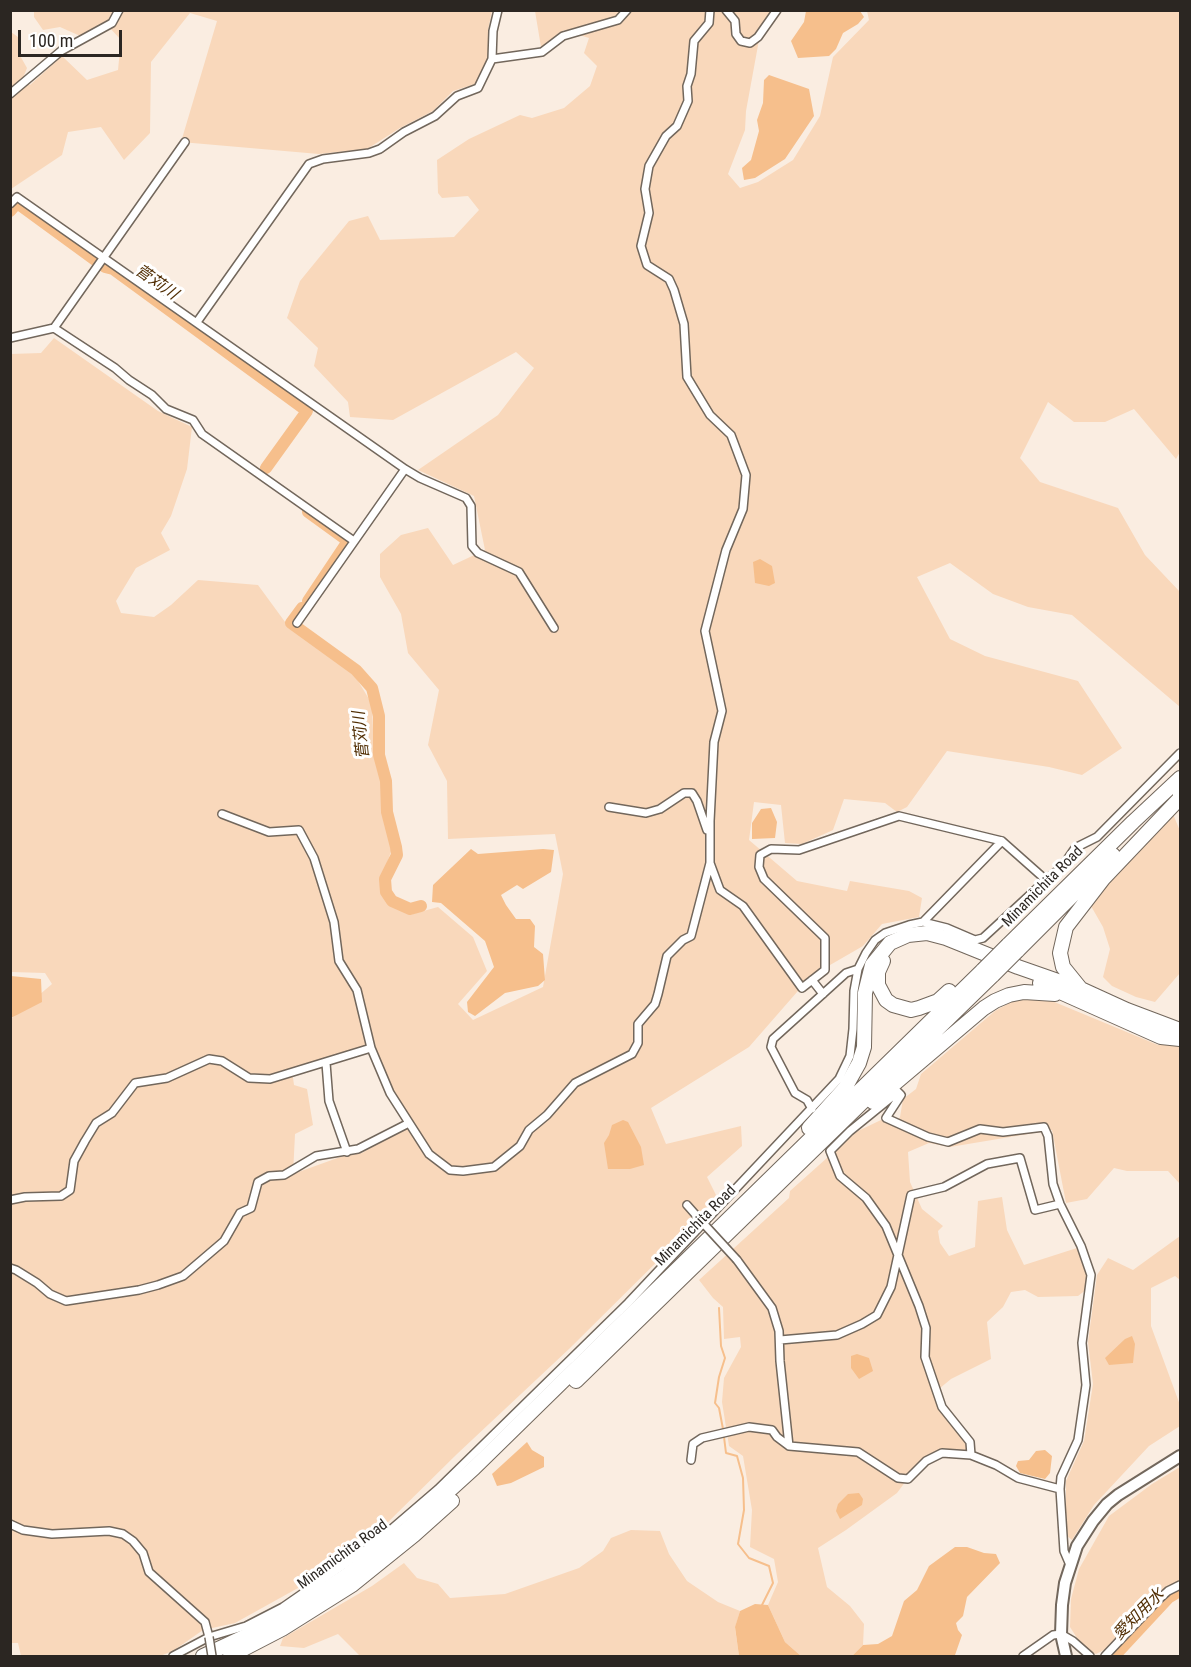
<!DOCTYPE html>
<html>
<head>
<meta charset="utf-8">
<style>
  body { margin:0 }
  #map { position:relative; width:1191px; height:1667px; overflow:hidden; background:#faede1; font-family:"Roboto Condensed",sans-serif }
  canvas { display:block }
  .frame { position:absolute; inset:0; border:12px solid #2b2622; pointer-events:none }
  .scale { position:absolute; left:18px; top:30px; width:104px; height:27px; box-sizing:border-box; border:3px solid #2b2622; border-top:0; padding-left:8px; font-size:18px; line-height:21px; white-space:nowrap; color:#2b2622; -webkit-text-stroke:4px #fff; paint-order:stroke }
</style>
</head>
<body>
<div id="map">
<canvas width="1191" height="1667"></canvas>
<div class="frame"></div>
<div class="scale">100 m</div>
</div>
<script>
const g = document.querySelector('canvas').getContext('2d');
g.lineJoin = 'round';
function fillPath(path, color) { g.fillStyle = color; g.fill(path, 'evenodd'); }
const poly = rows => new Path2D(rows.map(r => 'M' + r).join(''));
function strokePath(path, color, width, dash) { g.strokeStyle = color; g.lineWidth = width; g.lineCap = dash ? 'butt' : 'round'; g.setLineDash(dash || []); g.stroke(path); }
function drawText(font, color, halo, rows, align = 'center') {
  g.font = font + ' "Roboto Condensed","Noto Sans JP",sans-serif'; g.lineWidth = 6; g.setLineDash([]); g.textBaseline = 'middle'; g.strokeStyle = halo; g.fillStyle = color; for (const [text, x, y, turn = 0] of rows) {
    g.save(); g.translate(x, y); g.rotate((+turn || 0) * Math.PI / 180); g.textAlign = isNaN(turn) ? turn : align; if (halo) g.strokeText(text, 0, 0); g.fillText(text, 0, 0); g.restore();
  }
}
fillPath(poly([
  [34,11,492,11,488,30,488,59,475,84,453,91,433,111,400,128,367,149,319,154,181,142,217,21,190,13,151,62,150,133,124,160,101,127,68,132,62,155,11,189,11,32,18,37,18,52,27,68,23,78,30,85,62,56,87,80,118,70,121,40,109,27,87,39,60,27,43,30,34,17],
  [535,11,771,11,761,29,746,111,745,130,728,174,740,188,758,182,793,160,820,116,833,57,869,20,867,11,1180,11,1180,452,1176,459,1134,409,1105,422,1074,422,1048,402,1020,458,1040,482,1118,508,1145,555,1180,592,1180,707,1072,615,1028,607,993,594,950,563,917,577,950,639,985,656,1078,681,1122,748,1082,775,1049,767,947,751,907,807,897,812,885,803,844,799,833,830,802,844,785,843,781,805,754,802,749,840,797,881,847,891,850,881,909,891,922,898,919,917,882,924,863,946,811,976,749,1047,651,1108,666,1144,741,1126,742,1146,707,1177,716,1195,696,1223,569,1349,457,1454,381,1529,298,1588,235,1623,203,1630,173,1651,160,1656,21,1656,18,1643,11,1643,11,1019,52,984,45,973,11,972,11,354,41,353,54,338,158,411,192,427,187,469,171,516,161,533,170,550,136,568,116,601,121,613,154,617,171,605,198,580,258,585,288,626,352,671,372,704,374,756,381,781,382,813,392,848,382,879,382,894,409,915,438,907,473,937,487,971,458,1004,473,1020,543,987,563,874,555,834,448,839,447,781,428,745,439,690,408,653,401,614,380,577,380,554,401,535,428,528,453,565,485,550,474,496,418,470,498,415,534,368,516,352,393,420,350,417,348,402,314,366,318,348,287,318,300,281,349,221,368,216,380,240,454,237,479,210,468,196,442,198,438,193,437,160,469,139,520,115,532,118,564,108,590,86,597,66,584,53,589,38,564,30,541,47],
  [373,1045,392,1091,413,1122,362,1153,343,1156,293,1174,295,1134,313,1125,307,1089,294,1085,292,1070],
  [1173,814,1180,831,1180,973,1155,1002,1136,997,1112,986,1103,977,1110,949,1103,927,1091,906,1094,894],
  [1029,999,1052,1001,1158,1045,1180,1045,1180,1184,1168,1171,1127,1171,1114,1168,1087,1199,1066,1203,1052,1130,950,1147,929,1143,908,1152,910,1182,922,1209,943,1226,938,1231,940,1243,949,1256,975,1247,978,1201,1002,1197,1007,1230,1024,1265,1077,1248,1086,1274,1087,1289,1078,1296,1038,1297,1025,1290,1011,1292,1003,1307,987,1322,991,1359,951,1379,934,1393,966,1441,968,1450,941,1450,923,1458,897,1493,846,1530,818,1548,827,1587,850,1606,864,1624,863,1645,852,1656,801,1656,785,1642,768,1605,778,1582,774,1559,750,1547,752,1510,743,1456,729,1446,722,1402,724,1378,741,1347,740,1337,724,1339,723,1307,713,1298,699,1280,789,1198,790,1191,856,1132,881,1120,895,1126,900,1117,903,1099,916,1089,921,1074,995,1011,1013,1001],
  [1180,1236,1180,1280,1175,1276,1151,1288,1151,1326,1180,1405,1180,1426,1149,1446,1094,1505,1072,1540,1066,1535,1066,1481,1084,1441,1093,1384,1088,1342,1097,1275,1108,1258,1133,1270],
  [1180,1467,1180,1581,1167,1588,1108,1648,1096,1654,1084,1649,1070,1627,1071,1599,1079,1569,1109,1516,1152,1484],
  [631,1530,660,1531,669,1554,687,1581,718,1602,740,1611,735,1628,739,1656,360,1656,338,1634,304,1648,280,1646,283,1638,372,1586,404,1563,417,1578,438,1584,450,1598,505,1594,579,1568,603,1551,611,1538]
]), '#f9d8bb');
fillPath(poly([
  [806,11,860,11,864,17,858,24,843,33,836,49,829,56,798,58,791,41,804,22],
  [769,75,809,89,814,116,785,159,755,178,744,180,742,168,751,160,759,131,757,120,763,103,764,80],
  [760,559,772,566,775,583,769,586,755,583,753,562],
  [771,808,777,822,775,838,752,839,752,823,761,809],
  [471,849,478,854,543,849,554,850,551,872,523,889,517,885,501,895,506,905,516,919,530,919,535,926,534,947,543,954,545,980,538,986,505,993,475,1016,468,1012,467,1002,494,967,485,941,441,903,432,902,433,885],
  [11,976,41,979,42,1002,11,1018],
  [623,1120,628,1122,641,1147,644,1165,630,1169,608,1169,604,1143,609,1135,612,1125],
  [1132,1336,1135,1344,1133,1363,1109,1365,1105,1358,1125,1339],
  [857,1354,869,1358,873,1371,859,1379,851,1368,851,1356],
  [527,1442,532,1450,544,1457,544,1467,511,1483,497,1486,492,1474],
  [1045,1450,1052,1456,1050,1473,1045,1479,1020,1473,1016,1466,1018,1461,1029,1460,1036,1451],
  [859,1493,863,1499,862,1505,840,1519,836,1511,838,1504,848,1494],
  [955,1547,967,1547,984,1553,996,1554,1000,1563,967,1597,963,1616,956,1623,958,1630,962,1635,955,1655,852,1656,863,1645,878,1644,892,1636,904,1601,917,1590,929,1566],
  [755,1604,768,1605,785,1642,801,1656,739,1656,735,1627,740,1611]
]), '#f6bf8c');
strokePath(poly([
  [719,1308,721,1346,725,1358,719,1377,715,1403,719,1408,723,1429],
  [724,1437,726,1453,737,1456,743,1478,744,1510,738,1544,749,1558,769,1566,773,1583,762,1605]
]), '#f6bf8c', 2);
strokePath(poly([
  [1117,1656,1170,1599,1180,1593]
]), '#f6bf8c', 8);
strokePath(poly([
  [10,211,17,203,95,260],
  [105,267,113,269,307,411,266,468],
  [308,512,348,541,308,601],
  [302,608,291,623,356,670,372,688,379,716,379,755,386,781,387,812,396,847,397,855,385,879,386,892,392,901,410,909,421,906]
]), '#f6bf8c', 12);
const street = poly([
  [726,10,735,21,736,34,741,41,750,43,758,37,777,10],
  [492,59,542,52,563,36,618,20,627,10],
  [10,94,61,51,112,23,119,10],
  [10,204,17,197,405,469,420,478,466,498,471,506,472,546,478,553,519,572,554,628],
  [197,322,309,164,323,159,369,153,380,149,404,132,435,116,457,96,478,88,492,59,493,31,498,10],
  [54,328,115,368,129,380,152,395,166,409,193,420,202,434,354,541],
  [10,338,54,328,185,142],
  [297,623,405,469],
  [609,807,646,813,660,809,684,793,692,793,697,801,707,830],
  [222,814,269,832,299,830,314,858,334,922,339,961,357,990,371,1048,390,1093,429,1154,450,1170,463,1171,494,1167,520,1146,529,1130,547,1115,575,1083,632,1054,638,1043,638,1024,655,1004,658,994,667,956,683,940,691,936,710,863,710,821,714,742,722,711,705,631,726,550,743,509,746,475,731,435,710,415,687,377,684,324,674,290,669,279,647,265,641,246,649,213,645,189,649,166,666,136,677,126,688,101,687,86,691,74,694,41,709,23,710,10],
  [710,863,720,890,743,906,802,988,825,970,825,938,764,879,759,867,760,855,771,849,799,850,899,816,1002,841,1046,880,1062,867,1075,848,1097,837,1180,753],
  [923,922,947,928,975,940,983,938,1046,880],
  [812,980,823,994],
  [326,1063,329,1101,347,1152],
  [812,1109,807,1100,795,1093,771,1047,773,1039,846,973,858,969,866,953,875,940,885,933,909,925,923,922,1002,841],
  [10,1200,25,1197,61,1196,70,1190,74,1161,85,1141,96,1123,112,1113,135,1083,167,1078,209,1059,222,1061,249,1078,270,1079,371,1048],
  [687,1205,703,1223],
  [737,1260,772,1308,779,1331,780,1361,789,1446],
  [10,1268,16,1270,37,1283,50,1294,66,1301,139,1290,158,1285,183,1276,224,1241,240,1213,251,1208,258,1182,269,1176,284,1175,316,1156,358,1149,409,1123],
  [780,1340,837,1335,862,1324,877,1315,891,1287,911,1195,944,1187,987,1164,1020,1158,1035,1210,1060,1204],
  [971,1455,970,1442,942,1407,925,1357,926,1328,919,1306,886,1226,866,1198,840,1176,830,1151,850,1131,898,1092,901,1095,886,1118,928,1137,948,1142,980,1129,1003,1132,1044,1127,1048,1136,1053,1184,1060,1204,1081,1246,1091,1275,1082,1343,1086,1385,1078,1440,1061,1477,1060,1489,1064,1551,1070,1565],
  [691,1460,693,1444,702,1438,749,1427,772,1430,777,1437,789,1446,858,1452,898,1478,908,1479,926,1461,942,1453,971,1455,996,1465,1018,1478,1060,1489],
  [10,1524,23,1530,52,1534,109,1531,123,1534,133,1541,143,1553,149,1572,205,1622,209,1637],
  [173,1656,209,1637,246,1626,283,1607,374,1544,438,1489,628,1303,839,1079,850,1056,853,1029,854,991,858,969],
  [1023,1656,1053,1635,1061,1634,1073,1641,1090,1656],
  [1105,1656,1158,1600,1168,1591,1180,1585]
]);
const secondary = poly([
  [1066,1656,1061,1634,1062,1605,1065,1583,1077,1546,1093,1521,1107,1504,1118,1495,1180,1456]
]);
const highway = poly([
  [1008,945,1133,822,1180,778],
  [1017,951,1113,855],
  [883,961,878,972,878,985,886,1000,893,1005,911,1010,919,1008,938,1001,949,991],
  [1040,983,1161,1037,1180,1039],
  [1080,988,1063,967,1060,953,1066,927,1103,879,1180,798,1180,792],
  [873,1102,984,1008,995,1001,1009,995,1024,992,1055,994],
  [809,1128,845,1088,859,1063,864,1047,865,993,872,965,890,943,908,935,927,933,946,938,1018,967,1081,989,1127,1010,1180,1030],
  [576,1381,993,975],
  [203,1656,248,1635,314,1597,347,1575,408,1528,474,1468,983,970],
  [230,1656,282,1629,352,1585,414,1535,452,1501]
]);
strokePath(street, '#72675c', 10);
strokePath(secondary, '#72675c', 14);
strokePath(highway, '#72675c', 16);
strokePath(street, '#fff', 7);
strokePath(secondary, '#fff', 10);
strokePath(highway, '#fff', 14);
const streetBridge = poly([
  [703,1223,737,1260],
  [209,1637,212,1656]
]);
const highwayBridge = poly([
  [983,970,1008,945],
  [993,975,1017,951]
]);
strokePath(streetBridge, '#72675c', 10, []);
strokePath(highwayBridge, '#72675c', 16, []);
strokePath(streetBridge, '#fff', 7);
strokePath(highwayBridge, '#fff', 14);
drawText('15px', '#2b2622', '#fff', [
  ["Minamichita Road",1043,887,-45],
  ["Minamichita Road",696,1226,-45],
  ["Minamichita Road",343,1555,-36]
]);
drawText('italic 16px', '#522f05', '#fff', [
  ["菅苅川",156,283,35],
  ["菅苅川",362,735,-96],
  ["愛知用水",1139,1615,-45]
]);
</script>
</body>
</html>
